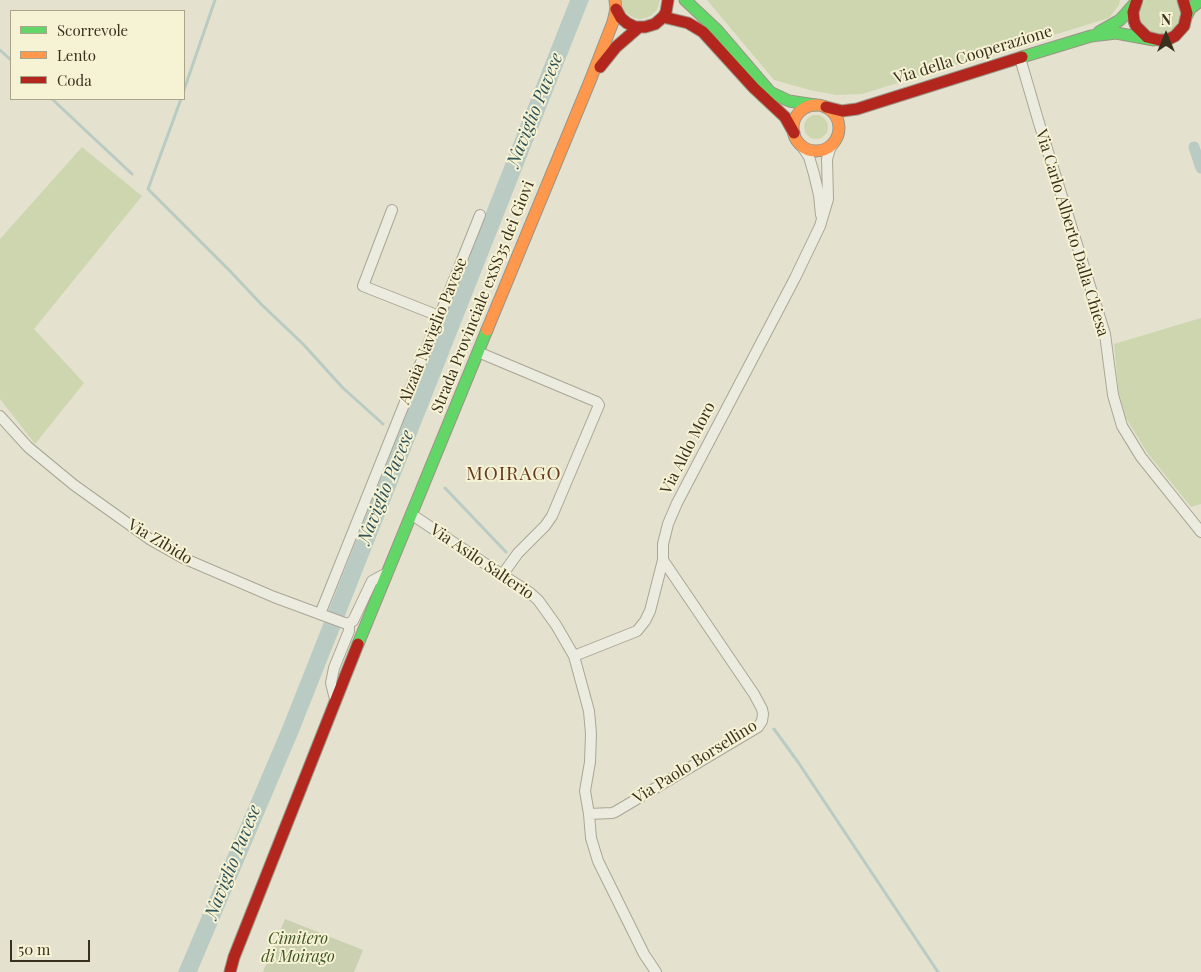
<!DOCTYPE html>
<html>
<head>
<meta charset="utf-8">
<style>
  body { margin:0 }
  #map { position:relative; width:1201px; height:972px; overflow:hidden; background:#e4e2ce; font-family:"Playfair Display",serif }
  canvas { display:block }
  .legend { position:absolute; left:10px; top:10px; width:175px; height:90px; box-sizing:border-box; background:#f6f2d4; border:1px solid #aaa48b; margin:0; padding:6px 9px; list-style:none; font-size:15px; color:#39301e }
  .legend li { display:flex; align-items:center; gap:10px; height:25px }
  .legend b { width:25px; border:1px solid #aaa48b }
  .north { position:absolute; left:1141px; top:10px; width:50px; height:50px; -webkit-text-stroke:4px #f6f2d4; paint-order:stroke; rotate:0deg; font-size:14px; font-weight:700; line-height:20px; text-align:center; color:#39301e }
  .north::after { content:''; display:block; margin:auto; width:18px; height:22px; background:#39301e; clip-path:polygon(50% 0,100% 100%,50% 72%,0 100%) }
  .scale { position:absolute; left:10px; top:940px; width:80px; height:22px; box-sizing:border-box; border:2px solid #39301e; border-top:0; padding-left:6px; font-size:15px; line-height:18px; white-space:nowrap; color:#39301e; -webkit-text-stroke:4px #f6f2d4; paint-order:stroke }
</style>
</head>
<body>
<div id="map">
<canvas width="1201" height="972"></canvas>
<ul class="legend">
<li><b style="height:6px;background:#63d668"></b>Scorrevole</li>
<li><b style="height:6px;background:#ff974d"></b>Lento</li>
<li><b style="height:6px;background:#b3261e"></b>Coda</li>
</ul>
<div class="north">N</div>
<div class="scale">50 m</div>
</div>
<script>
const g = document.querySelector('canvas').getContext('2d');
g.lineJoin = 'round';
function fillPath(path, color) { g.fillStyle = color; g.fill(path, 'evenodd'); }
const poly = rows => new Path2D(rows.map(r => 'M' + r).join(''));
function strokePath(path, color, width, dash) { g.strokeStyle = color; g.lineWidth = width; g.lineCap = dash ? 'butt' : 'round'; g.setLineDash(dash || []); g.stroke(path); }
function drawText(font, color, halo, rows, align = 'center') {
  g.font = font + ' "Playfair Display",serif'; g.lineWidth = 4; g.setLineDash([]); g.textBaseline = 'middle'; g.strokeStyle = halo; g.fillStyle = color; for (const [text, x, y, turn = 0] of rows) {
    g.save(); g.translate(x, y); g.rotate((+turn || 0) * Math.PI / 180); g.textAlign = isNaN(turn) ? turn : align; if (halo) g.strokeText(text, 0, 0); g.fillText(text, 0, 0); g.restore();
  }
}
fillPath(poly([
  [621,0,660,0,657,10,652,15,646,18,640,19,634,18,628,14,624,10],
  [707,0,1120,0,1119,5,1109,18,862,94,836,95,810,90,774,80],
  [1145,0,1175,0,1178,3,1181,17,1174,30,1162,35,1149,32,1141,23,1139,9],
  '804 127a12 12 0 1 1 24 0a12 12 0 1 1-24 0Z',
  [82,147,142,196,34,329,84,383,35,444,0,399,0,239],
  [1201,318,1201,504,1191,507,1148,454,1126,418,1119,395,1114,344]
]), '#ced6b0');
fillPath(poly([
  [285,919,363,950,354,972,263,972]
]), '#cad0b0');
fillPath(poly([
  [570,0,589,0,298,734,197,972,178,972,282,728]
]), '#b9cbc3');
strokePath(poly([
  [0,50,11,60],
  [184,90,215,0],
  [52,99,132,174],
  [181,99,148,189,230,271,262,305,303,344,343,388,383,424],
  [445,488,506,552],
  [774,729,798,762,938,972]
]), '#b9cbc3', 3);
strokePath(poly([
  [1194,147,1201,168]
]), '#b9cbc3', 11);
const street = poly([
  [1020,58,1039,123,1105,334,1113,395,1122,426,1141,457,1201,532],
  [801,145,809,157,814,174,819,195,821,215],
  [392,210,363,286,439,316],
  [478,352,597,402,599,405,552,516,545,526,518,553,505,571,505,577],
  [0,416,28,447,74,485,151,540,183,558,274,597,347,624,353,621,372,581,387,573],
  [411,514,490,567,529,592,538,600,556,625,574,656,589,711,591,734,590,762,585,791,589,814,591,838,598,861,644,954,656,972],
  [320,614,480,215],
  [574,656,637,631,645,621,650,611,663,560,663,544,668,524,677,503,795,278,820,226,828,199,827,159,830,149,834,142],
  [335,699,331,683,334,668,349,631,349,627,347,624],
  [589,814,612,813,615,812,758,727,762,721,763,714,762,709,754,694,663,560]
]);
const fast = poly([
  [685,0,717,30,770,92,789,101,815,105],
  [1187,15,1190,9,1201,0],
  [1099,32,1120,20,1136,2],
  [1022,57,1091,36,1116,33,1154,40],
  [358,644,487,330]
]);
const slow = poly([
  '793 128a23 23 0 1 1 46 0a23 23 0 1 1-46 0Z',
  [487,330,590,81,613,22,616,9,615,0]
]);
const jam = poly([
  [1137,0,1133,12,1134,21,1136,26,1147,37,1159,40,1167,40,1175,36,1184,26,1187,13,1183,0],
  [616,9,621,18,627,23,635,27,645,27,655,24,663,17,666,12,668,0],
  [663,17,688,23,703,32,754,88,785,117,794,133],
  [600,67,616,47,639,27],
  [826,107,842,111,857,109,1022,57],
  [230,972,234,957,358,644]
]);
strokePath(street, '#aaa696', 12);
strokePath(fast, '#999687', 13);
strokePath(slow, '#999687', 13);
strokePath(jam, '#999687', 13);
strokePath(street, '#ecebdf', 10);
strokePath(fast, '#63d668', 11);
strokePath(slow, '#ff974d', 11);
strokePath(jam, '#b3261e', 11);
drawText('16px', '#39301e', '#f6f2d4', [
  ["Via della Cooperazione",973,55,-17],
  ["Via Carlo Alberto Dalla Chiesa",1072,233,73],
  ["Strada Provinciale exSS35 dei Giovi",483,297,-68],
  ["Alzaia Naviglio Pavese",433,331,-68],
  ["Via Aldo Moro",688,448,-63],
  ["Via Zibido",160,542,31],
  ["Via Asilo Salterio",482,562,34],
  ["Via Paolo Borsellino",695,762,-32]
]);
drawText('italic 16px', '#405525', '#f6f2d4', [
  ["Cimitero",298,939],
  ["di Moirago",298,957]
]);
drawText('italic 18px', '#2e5359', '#f6f2d4', [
  ["Naviglio Pavese",535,110,-68],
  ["Naviglio Pavese",386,487,-68],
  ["Naviglio Pavese",233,862,-68]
]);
g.letterSpacing = '1px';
drawText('19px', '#653a1e', '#f6f2d4', [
  ["MOIRAGO",514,474]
]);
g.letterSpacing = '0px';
</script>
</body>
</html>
